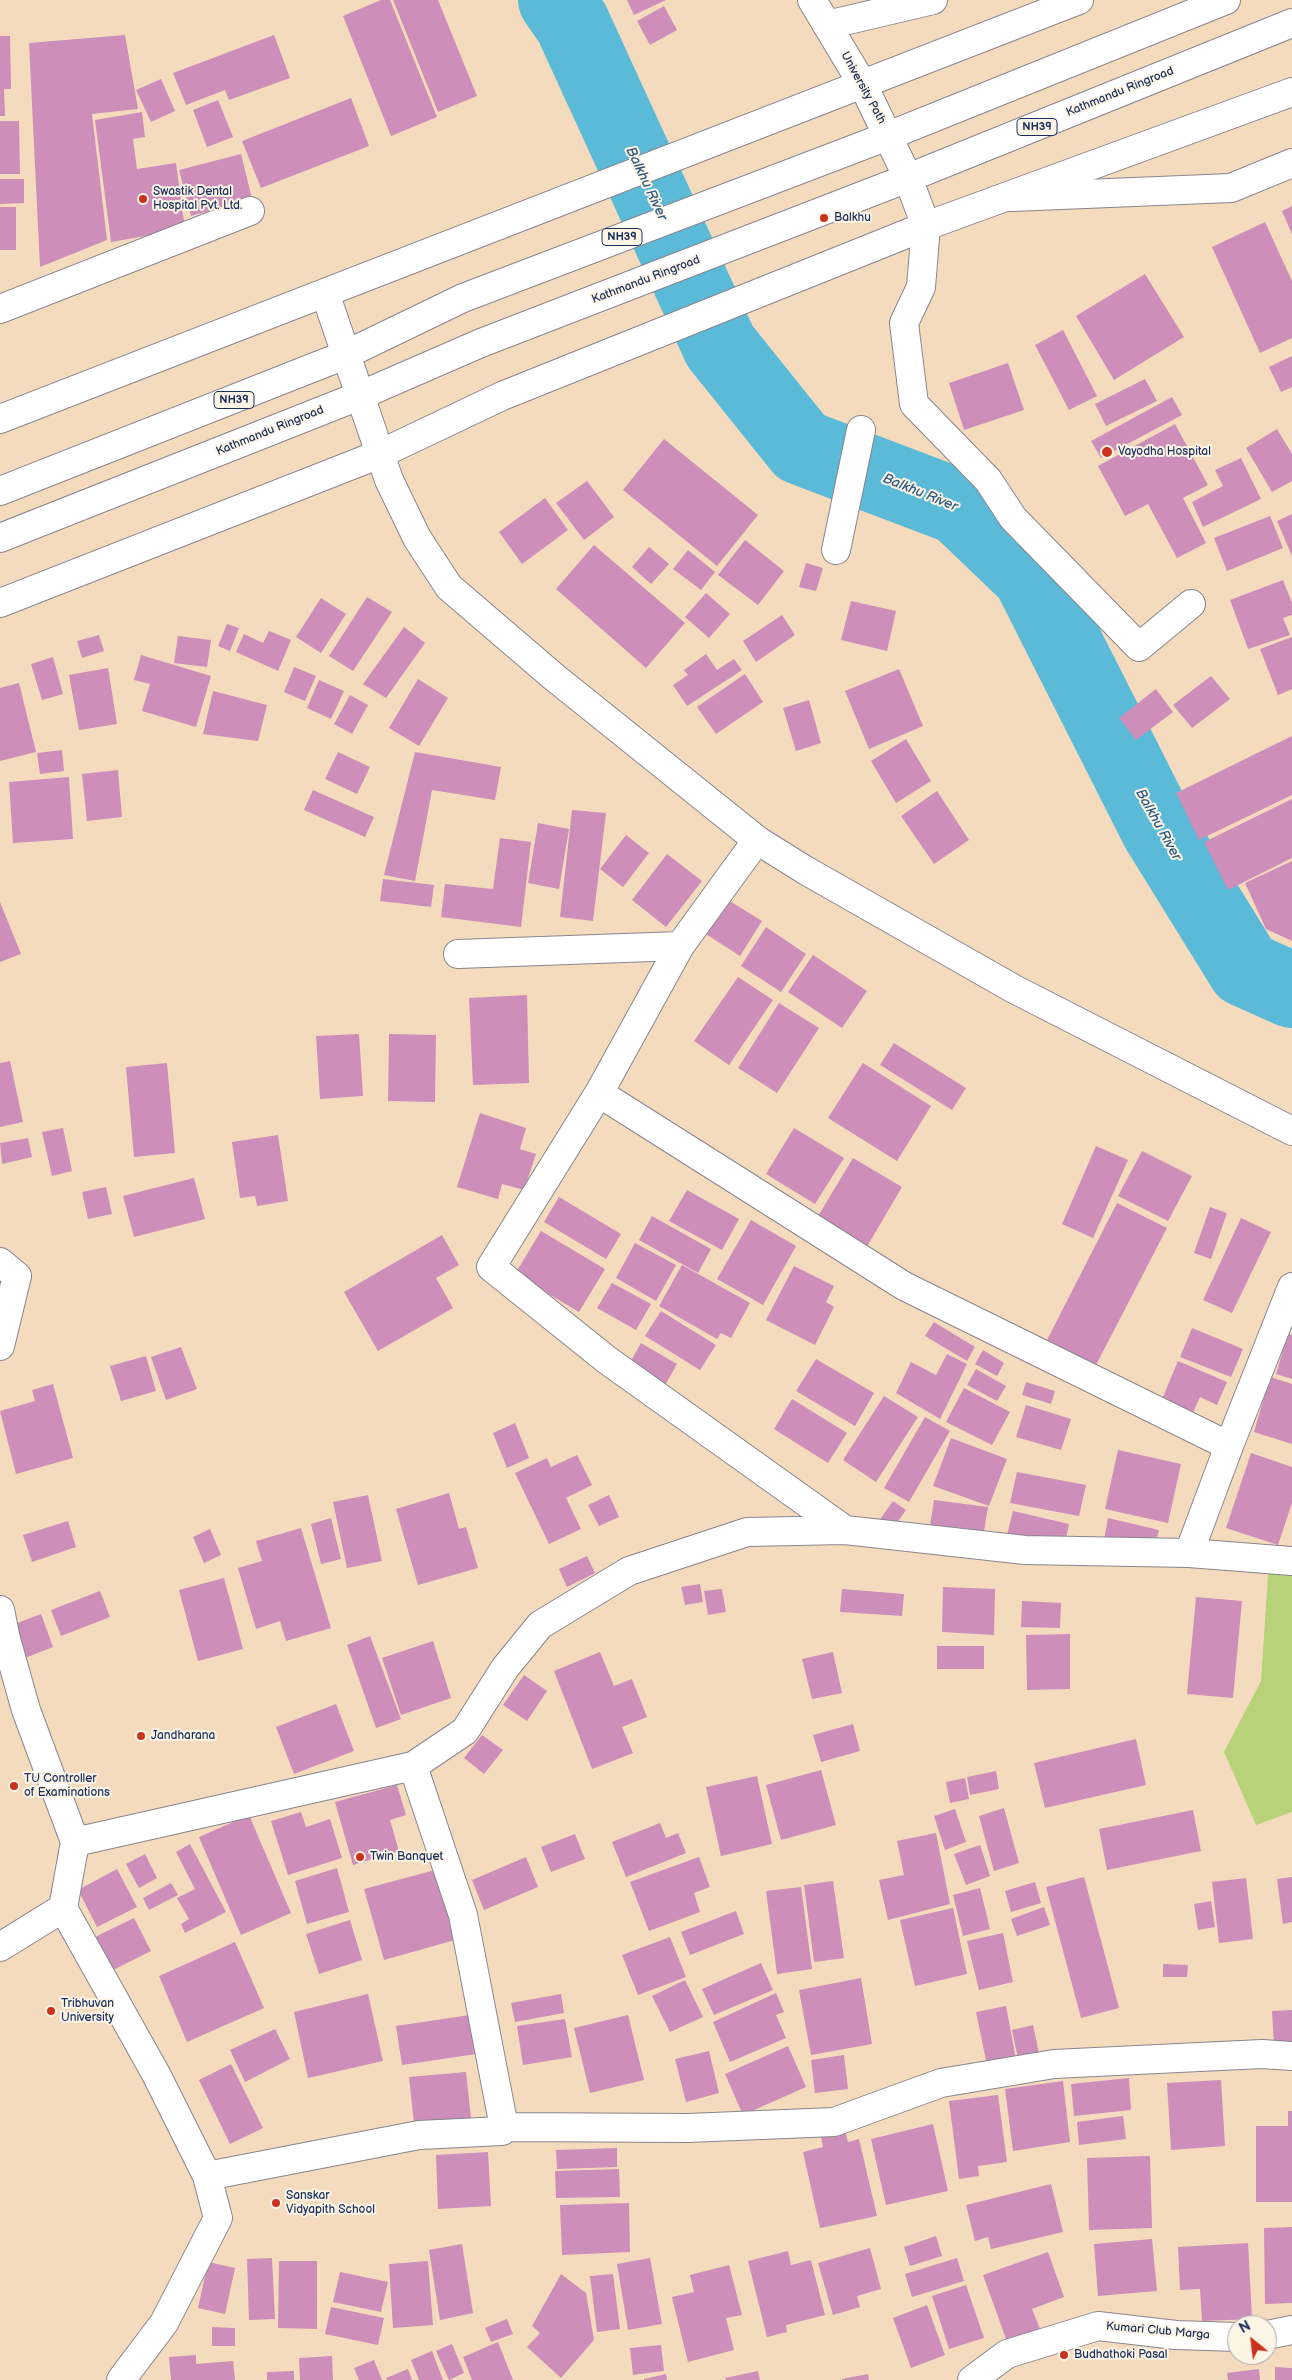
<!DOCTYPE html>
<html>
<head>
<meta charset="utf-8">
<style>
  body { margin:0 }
  #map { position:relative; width:1292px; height:2380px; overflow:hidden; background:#f5dbbe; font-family:"Balsamiq Sans",sans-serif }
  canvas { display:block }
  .north { position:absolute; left:1227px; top:2315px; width:50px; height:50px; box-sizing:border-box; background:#fcf5e5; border:1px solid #a2a6af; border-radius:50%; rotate:331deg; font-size:14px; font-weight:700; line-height:20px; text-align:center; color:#1b2f5e }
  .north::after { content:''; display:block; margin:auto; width:18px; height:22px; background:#c8321e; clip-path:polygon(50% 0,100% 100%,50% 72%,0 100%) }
</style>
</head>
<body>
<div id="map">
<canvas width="1292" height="2380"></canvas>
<div class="north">N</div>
</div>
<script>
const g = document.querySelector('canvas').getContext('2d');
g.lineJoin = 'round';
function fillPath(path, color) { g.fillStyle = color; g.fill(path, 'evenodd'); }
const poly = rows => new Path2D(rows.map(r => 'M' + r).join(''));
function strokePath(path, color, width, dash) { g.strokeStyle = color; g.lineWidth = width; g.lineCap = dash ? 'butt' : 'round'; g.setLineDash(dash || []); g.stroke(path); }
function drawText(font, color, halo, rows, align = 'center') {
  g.font = font + ' "Balsamiq Sans",sans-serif'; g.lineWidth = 4; g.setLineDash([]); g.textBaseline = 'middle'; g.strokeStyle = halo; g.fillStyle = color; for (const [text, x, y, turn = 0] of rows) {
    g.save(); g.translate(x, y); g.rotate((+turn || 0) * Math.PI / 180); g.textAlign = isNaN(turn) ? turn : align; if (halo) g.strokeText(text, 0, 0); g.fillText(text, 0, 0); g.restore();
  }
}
fillPath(poly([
  [1292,1558,1292,1812,1256,1825,1224,1752,1261,1681,1269,1560]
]), '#b7d278');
strokePath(poly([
  [556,0,572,23,720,346,801,447,959,507,1030,575,1159,830,1245,969,1292,990]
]), '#5abad8', 76);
fillPath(poly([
  [381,0,390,0,437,117,391,136,343,16],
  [393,0,438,0,477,96,438,112],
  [627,0,666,0,634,15],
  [664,6,677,30,650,45,637,21],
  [125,35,138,109,92,114,107,240,40,267,29,43],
  [274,35,290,78,229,100,225,90,186,105,173,73],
  [0,36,10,36,11,89,4,89,5,116,0,116],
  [161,79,175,111,151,122,136,90],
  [351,98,369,146,261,188,242,141],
  [218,100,233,137,207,147,193,110],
  [142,112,145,137,133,139,137,169,176,163,185,229,111,242,95,120],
  [0,121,19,121,20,174,0,174],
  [241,154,252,199,191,216,179,170],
  [0,179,24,179,24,203,0,204],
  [1292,206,1292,234,1282,211],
  [0,207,16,207,16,250,0,250],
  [1265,222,1292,281,1292,338,1260,353,1212,247],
  [1145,274,1184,337,1114,380,1076,316],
  [1063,330,1097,396,1069,410,1035,345],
  [1292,356,1292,387,1281,392,1269,367],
  [1008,363,1024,410,964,430,949,383],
  [1145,379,1157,401,1106,426,1095,404],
  [1172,397,1182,415,1101,458,1091,441],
  [1175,424,1208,485,1183,498,1206,543,1177,558,1148,504,1125,516,1098,466],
  [1277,429,1292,454,1292,481,1272,492,1246,448],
  [664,439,758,515,717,566,623,490],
  [1241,458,1261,499,1203,527,1192,502,1223,486,1215,470],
  [587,481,614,517,584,540,556,503],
  [545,498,568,530,522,564,499,532],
  [1292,514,1292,556,1277,521],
  [1270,516,1283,548,1227,571,1214,538],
  [745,540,784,571,758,605,718,575],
  [594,545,685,623,646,668,556,589],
  [649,547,669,564,651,584,632,567],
  [688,550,715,572,701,590,673,569],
  [806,563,823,568,816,591,799,587],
  [1283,580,1292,603,1292,615,1283,618,1290,635,1248,649,1230,600],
  [706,593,730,614,709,638,685,617],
  [367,597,392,612,353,671,329,656],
  [321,598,346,614,321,653,296,637],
  [851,601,896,611,887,651,841,640],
  [782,615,795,635,756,662,743,641],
  [227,624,239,628,230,651,218,646],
  [404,627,425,643,386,698,363,684],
  [269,631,291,640,278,671,236,652,244,634,263,643],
  [99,635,104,651,82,658,77,641],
  [178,636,211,640,207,667,174,663],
  [1292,637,1292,689,1278,695,1260,649],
  [706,654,717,670,734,659,742,670,687,706,673,685,688,675,684,670],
  [141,655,211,676,196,727,142,711,150,684,134,680],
  [53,657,63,694,42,700,31,664],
  [294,667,316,676,305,701,284,692],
  [108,668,117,724,79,730,69,675],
  [899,669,923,726,869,749,845,691],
  [745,674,763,702,716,734,697,707],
  [1211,676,1230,699,1192,728,1173,705],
  [418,679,448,698,419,746,389,728],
  [319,680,344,691,331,719,307,708],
  [19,683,36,752,0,761,0,688],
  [1156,689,1173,712,1136,740,1119,718],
  [213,691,267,705,258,741,203,734],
  [350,695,368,705,352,734,334,724],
  [809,700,821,743,796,751,783,708],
  [1292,736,1292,795,1199,840,1176,793],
  [906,739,931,781,896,803,871,761],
  [62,750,64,771,40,774,37,753],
  [338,752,370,767,357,794,325,779],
  [415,752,501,767,495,800,432,790,415,881,384,875],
  [118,770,122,817,87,821,82,774],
  [69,777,73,839,13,843,9,782],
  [313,790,374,817,365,837,304,810],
  [937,791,969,840,934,864,901,816],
  [1292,799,1292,858,1228,890,1204,842],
  [572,810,606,813,593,921,560,917],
  [538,823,569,829,559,889,528,883],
  [626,835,649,853,623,887,600,869],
  [500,838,531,842,521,927,441,917,445,884,493,889],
  [667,854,702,881,666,927,632,900],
  [1292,861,1292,941,1266,929,1245,883],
  [383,879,434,885,431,907,380,901],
  [728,900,762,921,740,956,706,934],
  [0,902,21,954,0,962],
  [766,927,806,954,781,992,741,966],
  [813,955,867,991,842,1028,788,992],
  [738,977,773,1000,729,1065,694,1041],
  [527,995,529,1083,473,1085,469,998],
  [779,1003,819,1028,777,1093,738,1068],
  [359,1034,363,1096,320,1099,316,1036],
  [389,1034,436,1035,435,1102,388,1101],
  [894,1043,966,1088,952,1110,880,1065],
  [10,1061,23,1122,0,1127,0,1063],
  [167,1063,175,1153,134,1157,126,1067],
  [863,1063,931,1106,897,1161,828,1118],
  [480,1113,526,1128,520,1149,536,1154,524,1190,502,1184,498,1199,457,1187],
  [63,1128,72,1171,52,1176,42,1132],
  [794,1128,844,1158,815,1204,766,1174],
  [278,1135,288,1201,257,1206,255,1196,240,1198,232,1142],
  [28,1138,32,1157,2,1164,0,1143],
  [1096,1146,1128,1160,1093,1238,1062,1224],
  [1142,1151,1192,1176,1168,1221,1118,1196],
  [853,1158,902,1187,865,1250,815,1221],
  [194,1178,205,1219,134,1237,123,1196],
  [106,1187,112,1214,88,1219,82,1192],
  [687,1190,739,1219,722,1250,669,1221],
  [559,1197,621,1234,606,1259,544,1222],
  [1117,1203,1167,1228,1096,1365,1047,1340],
  [1210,1207,1227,1213,1211,1259,1194,1253],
  [652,1216,711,1249,698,1273,639,1240],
  [1241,1218,1271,1232,1232,1313,1203,1300],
  [751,1220,796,1246,763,1305,717,1279],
  [541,1231,605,1269,579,1312,515,1274],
  [442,1235,459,1265,436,1278,453,1308,378,1351,344,1292],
  [635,1243,676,1265,656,1301,616,1278],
  [682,1265,750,1303,731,1338,721,1333,717,1339,659,1306],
  [794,1266,834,1286,826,1302,834,1307,815,1345,766,1320],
  [612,1283,651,1304,636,1330,597,1308],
  [661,1311,716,1345,700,1370,645,1336],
  [934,1322,975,1347,967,1361,925,1336],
  [1192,1328,1243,1349,1231,1377,1180,1357],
  [1288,1334,1292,1335,1292,1379,1276,1374],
  [641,1343,677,1364,664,1387,628,1366],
  [181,1347,197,1389,166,1400,151,1357],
  [983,1350,1004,1363,997,1376,975,1364],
  [947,1354,967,1364,940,1419,896,1393,911,1362,936,1375],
  [146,1356,156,1391,121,1401,110,1366],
  [816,1359,874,1393,855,1426,796,1391],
  [1178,1361,1227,1382,1217,1405,1200,1397,1191,1417,1160,1404],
  [976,1369,1006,1386,997,1401,967,1385],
  [1270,1377,1292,1384,1292,1444,1254,1432],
  [1026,1382,1055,1391,1051,1404,1022,1395],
  [53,1384,73,1458,16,1474,0,1411,35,1401,32,1390],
  [964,1388,1010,1412,992,1445,946,1422],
  [884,1396,918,1417,876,1482,843,1460],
  [792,1399,847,1433,828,1463,774,1429],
  [1026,1405,1071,1419,1061,1450,1016,1437],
  [925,1417,950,1431,909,1502,884,1488],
  [515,1423,529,1458,507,1468,493,1433],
  [951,1438,1007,1459,989,1506,933,1486],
  [1118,1450,1181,1464,1168,1523,1105,1509],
  [1251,1453,1292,1467,1292,1503,1278,1545,1226,1528],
  [577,1455,592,1485,566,1498,581,1529,549,1544,515,1473,547,1458,551,1467],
  [1017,1472,1086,1485,1079,1516,1010,1503],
  [449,1493,459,1529,466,1527,478,1568,418,1585,396,1509],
  [368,1495,382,1561,347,1568,333,1502],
  [609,1495,619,1517,599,1526,588,1505],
  [934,1500,988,1507,984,1531,953,1527,952,1535,929,1532],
  [893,1501,906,1510,889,1534,876,1525],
  [1013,1511,1069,1524,1064,1548,1007,1535],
  [331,1518,341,1559,321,1564,311,1524],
  [1108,1518,1159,1530,1154,1550,1104,1540],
  [68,1521,76,1547,32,1562,23,1535],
  [301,1528,331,1628,286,1641,280,1621,256,1629,238,1568,262,1561,256,1541],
  [210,1529,221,1555,204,1563,193,1537],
  [587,1556,595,1573,567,1587,559,1569],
  [224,1578,243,1649,198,1661,179,1590],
  [700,1584,703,1602,685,1605,681,1587],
  [943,1587,995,1589,994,1635,942,1632],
  [722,1589,726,1612,708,1615,704,1591],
  [842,1589,904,1594,902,1616,840,1612],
  [100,1591,110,1617,61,1636,51,1610],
  [1196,1597,1242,1601,1233,1698,1187,1694],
  [1022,1601,1061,1603,1060,1628,1021,1627],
  [41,1614,53,1647,25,1658,12,1625],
  [1070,1634,1070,1689,1027,1690,1026,1635],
  [370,1636,401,1719,376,1728,347,1645],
  [433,1641,451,1698,401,1715,382,1658],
  [937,1646,984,1646,984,1669,937,1669],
  [600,1652,614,1686,632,1679,647,1717,622,1727,633,1753,592,1769,554,1671],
  [833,1652,842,1693,812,1699,802,1659],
  [524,1675,547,1691,527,1721,503,1705],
  [336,1704,354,1751,294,1774,276,1727],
  [853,1724,860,1751,821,1762,813,1735],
  [482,1735,503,1750,484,1774,464,1758],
  [1136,1739,1146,1785,1045,1808,1034,1763],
  [821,1770,836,1825,781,1840,766,1785],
  [996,1771,999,1789,970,1795,967,1777],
  [757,1776,772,1844,721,1856,706,1787],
  [965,1778,969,1799,950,1803,946,1782],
  [397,1785,406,1815,390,1820,399,1851,353,1865,335,1802],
  [1004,1808,1019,1863,994,1871,979,1816],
  [955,1809,966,1842,945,1850,934,1816],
  [1193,1810,1201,1851,1107,1870,1099,1829],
  [301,1812,306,1827,330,1819,342,1858,288,1875,271,1821],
  [249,1815,291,1913,241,1935,199,1837],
  [660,1823,666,1838,678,1833,686,1853,626,1877,612,1842],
  [936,1833,950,1904,888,1920,879,1880,904,1875,897,1841],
  [575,1834,585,1859,551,1872,541,1847],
  [190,1844,226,1912,185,1933,181,1924,189,1919,177,1898,195,1889,176,1852],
  [980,1845,990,1876,966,1885,954,1854],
  [145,1854,157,1878,139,1888,126,1864],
  [526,1857,538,1887,484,1910,472,1880],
  [699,1857,710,1887,694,1893,700,1912,649,1931,630,1882],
  [337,1868,349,1912,307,1924,295,1881],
  [117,1869,137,1907,97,1927,78,1890],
  [435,1870,455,1940,384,1960,364,1889],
  [1084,1877,1119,2008,1081,2018,1046,1887],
  [1292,1877,1292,1922,1283,1924,1277,1879],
  [1246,1878,1253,1939,1219,1943,1212,1882],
  [833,1881,844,1958,814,1962,804,1885],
  [1035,1882,1041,1903,1011,1912,1005,1891],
  [171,1883,178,1895,149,1910,143,1898],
  [801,1887,812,1969,777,1974,766,1891],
  [980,1888,990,1929,963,1936,953,1895],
  [1211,1901,1215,1927,1198,1930,1194,1904],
  [1044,1907,1050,1925,1017,1936,1011,1919],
  [953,1908,967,1974,915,1986,900,1920],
  [736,1911,744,1934,690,1955,681,1932],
  [134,1918,151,1951,111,1971,95,1937],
  [350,1920,362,1960,319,1974,306,1934],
  [1003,1933,1013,1982,979,1990,967,1941],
  [670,1937,686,1977,638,1995,622,1955],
  [235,1942,264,2008,187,2042,159,1976],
  [761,1963,773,1990,714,2015,702,1989],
  [1163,1964,1188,1965,1187,1977,1163,1977],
  [861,1978,872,2044,811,2055,799,1990],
  [685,1980,703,2017,670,2032,652,1996],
  [776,1993,784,2012,776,2015,786,2038,730,2062,713,2022],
  [368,1994,383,2061,308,2078,294,2012],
  [561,1994,564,2013,515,2022,511,2003],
  [1006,2006,1016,2059,987,2065,976,2012],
  [1292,2010,1292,2046,1274,2047,1272,2011],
  [470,2015,476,2054,402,2065,396,2026],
  [628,2015,644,2080,590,2093,574,2028],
  [565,2019,572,2057,523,2065,517,2026],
  [1033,2025,1040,2058,1019,2063,1012,2030],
  [275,2029,290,2059,245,2082,230,2050],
  [788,2046,806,2087,743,2115,725,2074],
  [709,2051,719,2093,686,2102,675,2059],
  [844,2055,848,2089,815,2093,811,2060],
  [231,2064,263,2128,230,2144,199,2080],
  [466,2072,471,2118,414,2124,409,2077],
  [1129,2078,1131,2110,1074,2116,1071,2084],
  [1221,2080,1225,2146,1171,2150,1167,2083],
  [1063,2081,1070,2142,1013,2151,1005,2089],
  [998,2095,1007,2162,978,2166,979,2176,959,2179,949,2101],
  [1288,2111,1292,2111,1292,2202,1256,2202,1256,2126,1288,2126],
  [1123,2116,1126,2139,1079,2145,1077,2122],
  [933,2124,948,2191,886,2205,871,2139],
  [845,2131,848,2142,859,2139,877,2216,820,2228,803,2152,823,2147,821,2136],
  [617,2148,617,2167,557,2169,556,2150],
  [488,2152,491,2206,438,2209,436,2155],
  [1150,2156,1152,2228,1089,2230,1087,2158],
  [619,2169,620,2197,556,2198,555,2171],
  [1051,2184,1063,2232,991,2249,988,2237,975,2241,966,2205],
  [629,2203,630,2252,562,2255,560,2205],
  [1292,2227,1292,2303,1265,2304,1264,2228],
  [936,2236,942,2256,910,2266,904,2247],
  [1152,2239,1157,2291,1098,2296,1094,2244],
  [1248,2243,1252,2319,1202,2321,1200,2289,1180,2290,1178,2247],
  [462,2244,473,2313,440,2320,429,2250],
  [870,2248,881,2289,857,2296,860,2307,833,2315,818,2263],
  [788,2251,791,2265,811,2260,825,2315,786,2325,787,2332,767,2337,748,2261],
  [1048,2252,1064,2297,1032,2309,1042,2334,1009,2347,983,2275],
  [272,2258,275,2319,249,2320,247,2259],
  [650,2258,662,2324,628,2330,617,2264],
  [957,2258,964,2281,912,2297,905,2274],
  [279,2261,317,2261,317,2329,278,2328],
  [428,2261,433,2325,393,2328,389,2264],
  [208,2262,235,2268,225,2314,198,2308],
  [729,2265,742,2315,726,2318,734,2350,688,2362,672,2297,694,2292,690,2275],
  [340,2272,388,2282,381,2312,333,2302],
  [561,2274,586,2293,594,2340,561,2378,527,2347,540,2333,532,2326],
  [613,2274,620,2329,597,2332,590,2276],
  [966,2285,984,2338,949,2349,932,2296],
  [927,2305,945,2355,911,2368,893,2318],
  [331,2307,384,2318,378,2345,325,2334],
  [507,2319,513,2334,491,2342,485,2328],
  [212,2327,235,2328,235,2346,212,2346],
  [498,2342,513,2380,472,2380,463,2357],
  [452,2344,464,2373,449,2380,436,2351],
  [661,2345,664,2371,633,2375,630,2348],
  [432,2351,443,2380,419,2380,411,2360],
  [196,2355,196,2364,233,2361,235,2380,171,2380,169,2357],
  [332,2356,333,2380,300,2380,299,2358],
  [374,2360,382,2380,359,2380,354,2368],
  [1275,2367,1292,2368,1292,2380,1275,2380],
  [408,2369,412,2380,387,2380,386,2378],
  [1259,2369,1260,2380,1228,2380,1227,2373],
  [294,2371,294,2380,267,2380,267,2372],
  [758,2371,760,2380,726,2380,725,2378],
  [666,2374,667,2380,644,2380,644,2379],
  [868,2374,869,2380,842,2380,842,2379]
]), '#cd8eb9');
const minor = poly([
  [827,25,933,0],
  [908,178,926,226,921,287,904,323,914,404,988,480,1013,518,1139,647,1191,604],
  [1012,197,1231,188,1292,163],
  [0,309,250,211],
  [836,550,861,430],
  [458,954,680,946],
  [599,1093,680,946,757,840],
  [0,1262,17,1276,0,1346],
  [845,1530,607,1360,491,1267,599,1093,904,1286,1229,1446,1292,1287],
  [1189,1553,1229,1446],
  [1292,1561,1189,1553,1025,1550,845,1530,747,1532,629,1571,540,1625,505,1668,465,1731,413,1766,463,1915,504,2127,688,2128,834,2122,941,2083,1054,2064,1262,2054,1292,2056],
  [0,1610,6,1639,26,1710,75,1842],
  [0,1947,63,1908],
  [207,2176,419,2135,502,2131,504,2127],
  [1267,2335,1292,2330],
  [121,2380,164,2323,218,2218,207,2176,156,2074,63,1908,75,1842,413,1766],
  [972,2380,1007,2354,1098,2326,1176,2335,1237,2337]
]);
const major = poly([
  [812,0,863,85,908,178],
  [325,293,389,480,417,538,449,587,554,677,757,840,805,870,1014,989,1292,1131],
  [0,419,1079,0],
  [0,603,380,454,502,396,926,226,1292,92]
]);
const highway = poly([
  [0,491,345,355,463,298,888,136,1226,0],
  [0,538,359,396,481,343,908,178,1292,23]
]);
strokePath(minor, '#88858e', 30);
strokePath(major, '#88858e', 30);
strokePath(highway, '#88858e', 30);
strokePath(minor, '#fff', 28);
strokePath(major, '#fff', 28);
strokePath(highway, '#fff', 28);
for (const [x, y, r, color] of [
  [143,199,5,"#c8321e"],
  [824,218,5,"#c8321e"],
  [1107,452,6,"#c8321e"],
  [141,1736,5,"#c8321e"],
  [14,1786,5,"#c8321e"],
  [360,1857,5,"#c8321e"],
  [51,2011,5,"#c8321e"],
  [276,2203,5,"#c8321e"],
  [1064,2355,5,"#c8321e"]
]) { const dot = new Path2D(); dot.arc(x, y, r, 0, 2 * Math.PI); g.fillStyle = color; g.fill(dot); strokePath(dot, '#fcf5e5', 2); }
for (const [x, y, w] of [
  [1037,127,40],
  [622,237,40],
  [234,400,40]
]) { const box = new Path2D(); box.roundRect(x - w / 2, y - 8.5, w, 17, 4); g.fillStyle = '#fcf5e5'; g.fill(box); strokePath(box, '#1b2f5e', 1); }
drawText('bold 11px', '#1b2f5e', null, [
  ["NH39",1037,127],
  ["NH39",622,237],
  ["NH39",234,400]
]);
drawText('12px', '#1b2f5e', '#fcf5e5', [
  ["University Path",863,88,61],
  ["Kathmandu Ringroad",1120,92,-22],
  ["Kathmandu Ringroad",646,280,-21],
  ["Kathmandu Ringroad",270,431,-22],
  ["Kumari Club Marga",1158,2331,5]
]);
drawText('12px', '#1b2f5e', '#fcf5e5', [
  ["Swastik Dental",153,192],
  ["Hospital Pvt. Ltd.",153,206],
  ["Balkhu",834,218],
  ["Vayodha Hospital",1118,452],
  ["Jandharana",151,1736],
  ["TU Controller",24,1779],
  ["of Examinations",24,1793],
  ["Twin Banquet",370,1857],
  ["Tribhuvan",61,2004],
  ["University",61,2018],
  ["Sanskar",286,2196],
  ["Vidyapith School",286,2210],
  ["Budhathoki Pasal",1074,2355]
], 'left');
drawText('italic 14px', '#2e5983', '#fcf5e5', [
  ["Balkhu River",646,184,65],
  ["Balkhu River",920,493,22],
  ["Balkhu River",1158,825,61]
]);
</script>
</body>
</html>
